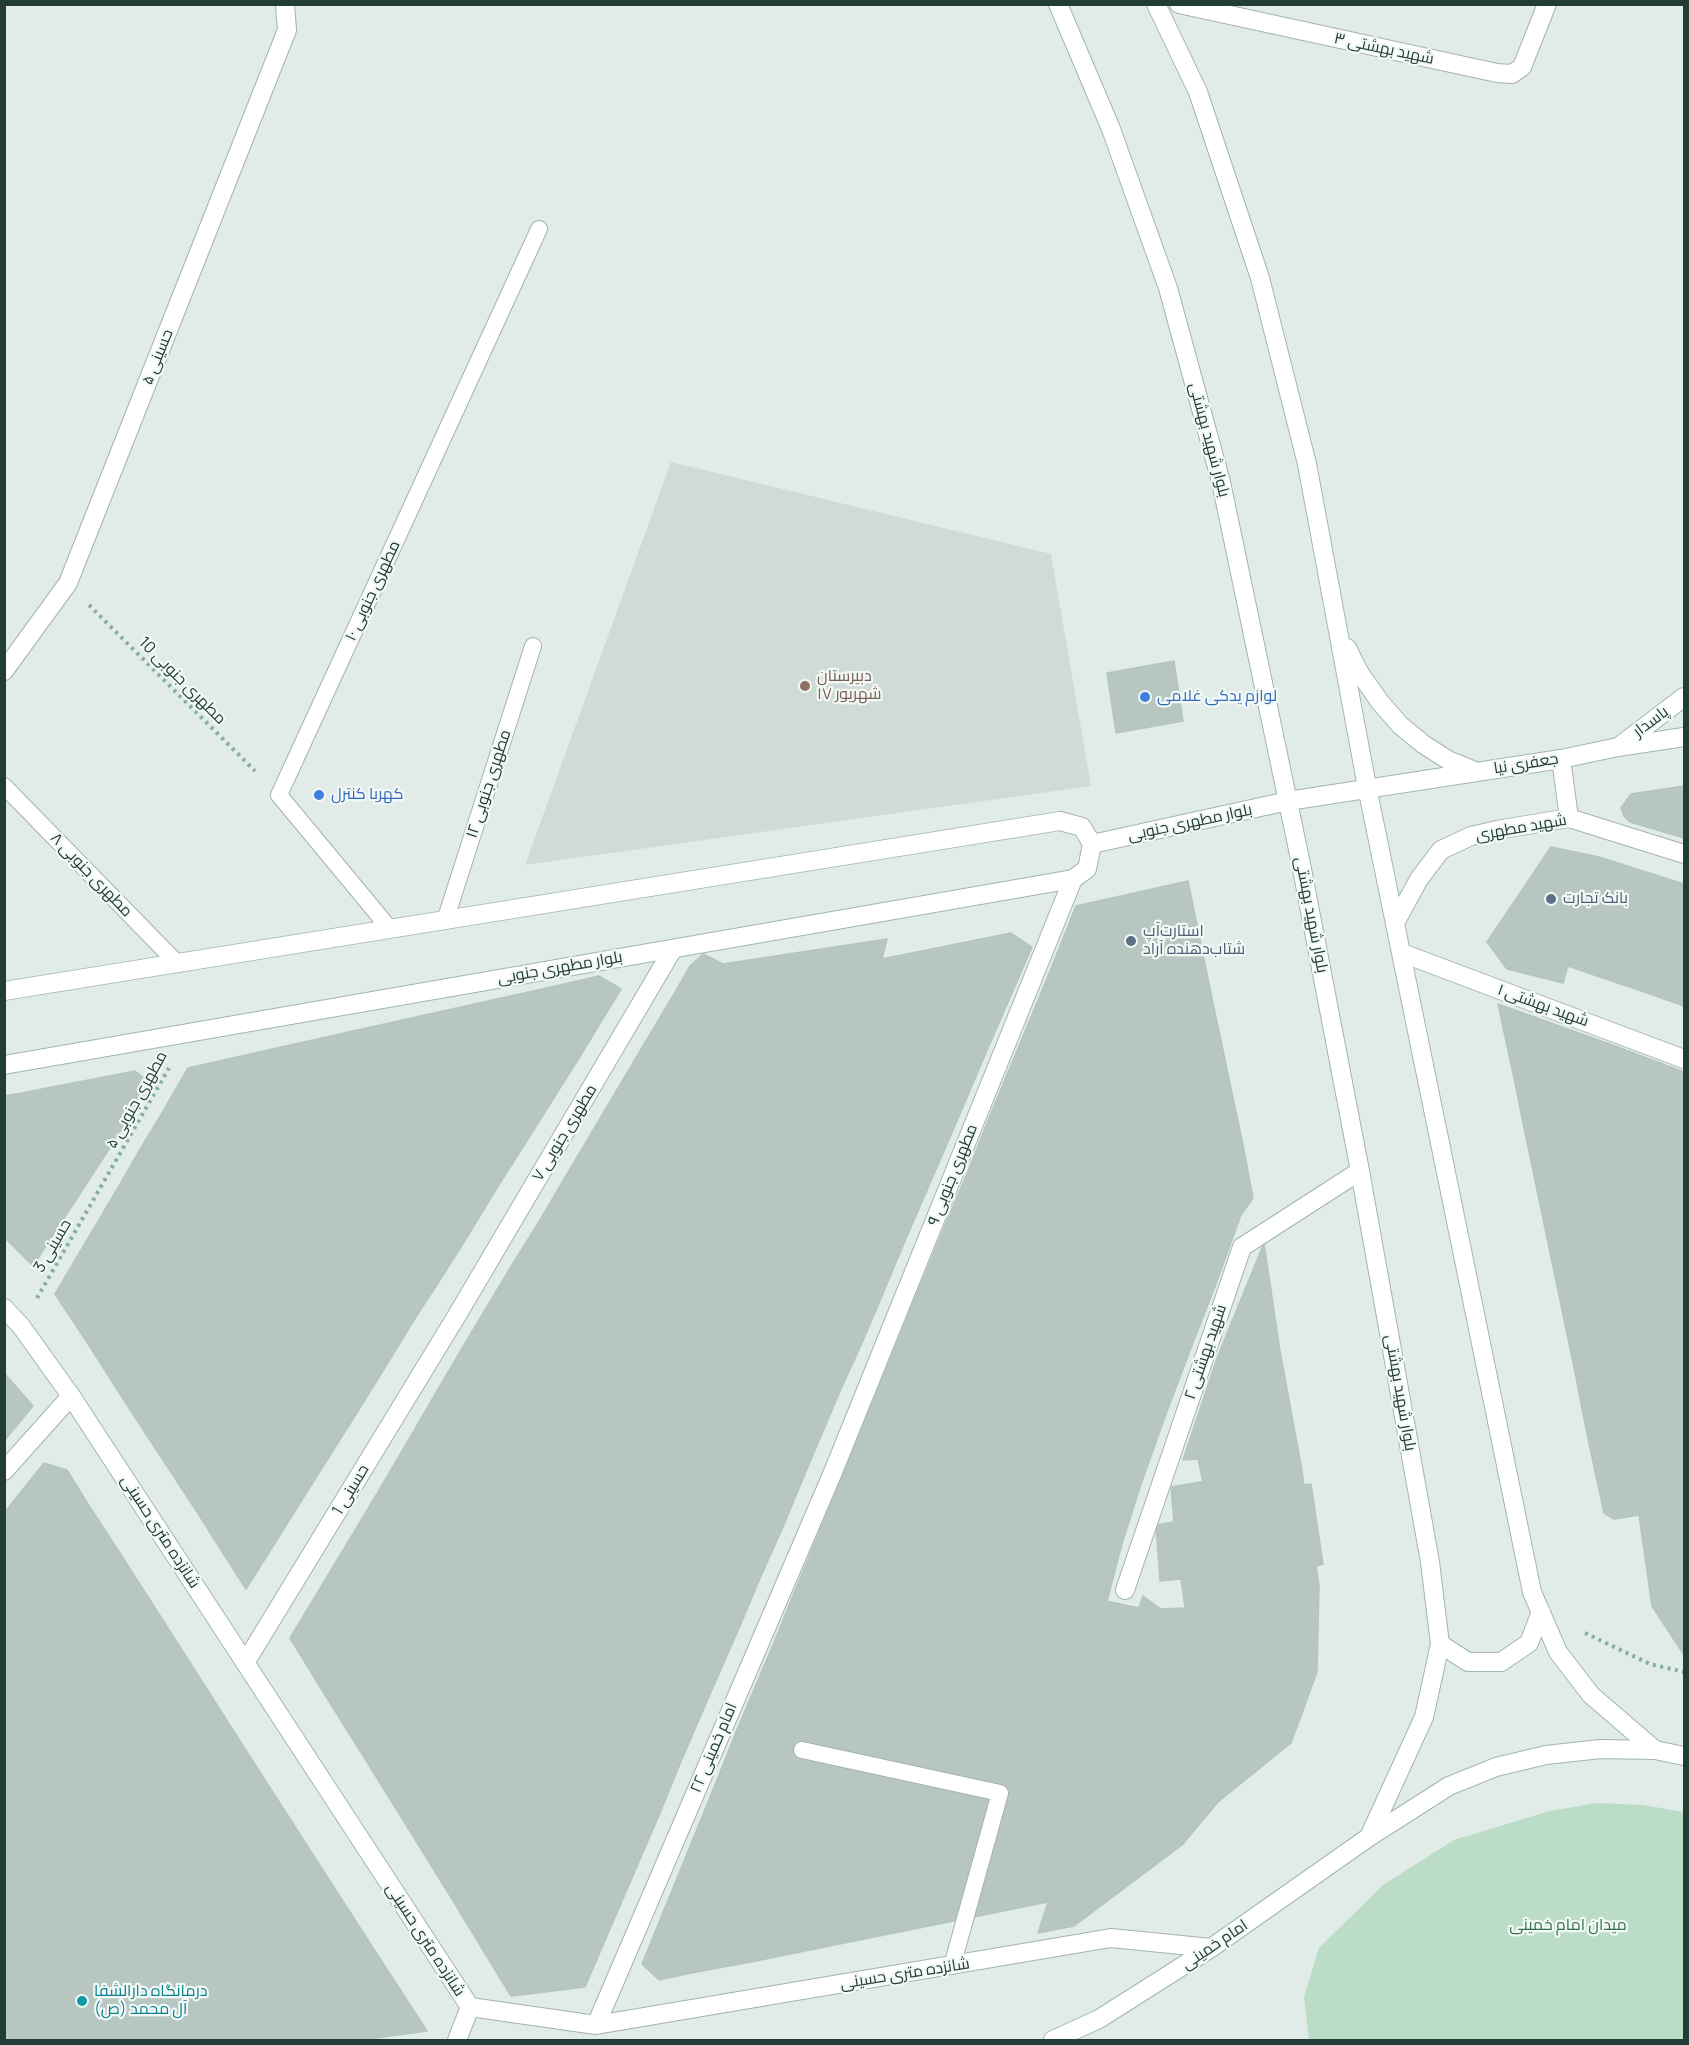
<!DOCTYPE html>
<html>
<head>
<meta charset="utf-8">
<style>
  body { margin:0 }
  #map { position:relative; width:1689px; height:2045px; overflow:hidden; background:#e1ebe8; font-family:Manrope,sans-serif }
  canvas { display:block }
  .frame { position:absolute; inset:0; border:6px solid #223c36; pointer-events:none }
</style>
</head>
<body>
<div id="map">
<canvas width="1689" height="2045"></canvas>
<div class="frame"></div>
</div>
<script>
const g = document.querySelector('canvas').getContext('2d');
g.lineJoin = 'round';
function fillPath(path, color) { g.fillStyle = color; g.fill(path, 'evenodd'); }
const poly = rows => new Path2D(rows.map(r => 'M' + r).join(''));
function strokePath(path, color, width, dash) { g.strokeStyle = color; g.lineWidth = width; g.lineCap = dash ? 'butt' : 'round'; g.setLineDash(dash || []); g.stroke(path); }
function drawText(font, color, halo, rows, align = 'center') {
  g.font = font + ' Manrope,Cairo,sans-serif'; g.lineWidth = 4.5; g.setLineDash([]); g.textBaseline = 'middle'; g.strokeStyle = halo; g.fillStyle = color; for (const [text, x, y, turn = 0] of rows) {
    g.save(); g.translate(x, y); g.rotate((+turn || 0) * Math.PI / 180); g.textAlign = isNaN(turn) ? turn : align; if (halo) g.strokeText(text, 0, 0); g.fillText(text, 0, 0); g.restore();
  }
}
fillPath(poly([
  [671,462,1051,554,1091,786,525,865]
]), '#d0dbd7');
fillPath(poly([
  [1596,1803,1643,1805,1684,1812,1684,2040,1309,2040,1304,1997,1319,1948,1383,1885,1454,1840,1550,1811]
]), '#bbdcc6');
const building = poly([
  [1174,661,1183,721,1116,733,1107,673,1174,661],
  [1684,786,1684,838,1630,822,1624,816,1621,808,1631,794,1684,786],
  [1551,847,1599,857,1563,983,1507,969,1487,942,1551,847],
  [1599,857,1684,884,1684,904,1650,994,1568,966,1599,857],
  [1188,881,1209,984,1179,1056,1137,1036,1142,1020,1048,976,1076,906,1188,881],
  [1684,904,1684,1006,1650,994,1684,904],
  [1011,933,1032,947,1002,1016,882,959,1011,933],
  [887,939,882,959,827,1079,671,999,690,966,703,954,723,964,887,939],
  [882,959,1002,1016,982,1062,858,1012,882,959],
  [599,976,621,989,579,1058,524,1028,551,987,599,976],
  [1048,976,1142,1020,1137,1036,1179,1056,1125,1181,989,1118,1048,976],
  [1209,984,1243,1145,1155,1110,1209,984],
  [551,987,524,1028,479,1003,551,987],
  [671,999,827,1079,804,1128,646,1041,671,999],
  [479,1003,579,1058,523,1147,352,1046,362,1029,479,1003],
  [1498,1004,1615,1046,1600,1101,1514,1078,1498,1004],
  [858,1012,982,1062,963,1107,840,1051,858,1012],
  [362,1029,329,1086,268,1050,362,1029],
  [646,1041,804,1128,783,1176,621,1083,646,1041],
  [352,1046,523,1147,495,1191,329,1086,352,1046],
  [1615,1046,1684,1072,1684,1167,1522,1118,1514,1078,1600,1101,1615,1046],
  [268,1050,329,1086,273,1185,162,1113,188,1068,268,1050],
  [840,1051,963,1107,941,1158,816,1102,840,1051],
  [135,1071,150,1083,111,1146,47,1088,135,1071],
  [621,1083,783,1176,763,1220,595,1127,621,1083],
  [329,1086,495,1191,469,1234,302,1134,329,1086],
  [47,1088,81,1119,4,1216,4,1114,22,1093,47,1088],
  [22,1093,4,1114,4,1096,22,1093],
  [816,1102,941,1158,921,1204,796,1148,816,1102],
  [1155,1110,1243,1145,1253,1198,1241,1215,1119,1193,1155,1110],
  [162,1113,273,1185,253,1221,139,1151,162,1113],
  [989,1118,1125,1181,1105,1225,968,1171,989,1118],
  [1522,1118,1684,1167,1684,1396,1576,1377,1522,1118],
  [81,1119,111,1146,33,1266,4,1237,4,1216,81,1119],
  [595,1127,763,1220,740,1270,570,1169,595,1127],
  [302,1134,469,1234,442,1277,278,1176,302,1134],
  [796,1148,921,1204,902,1248,775,1193,796,1148],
  [139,1151,253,1221,227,1267,116,1191,139,1151],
  [570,1169,740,1270,720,1314,543,1215,570,1169],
  [968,1171,1105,1225,1084,1274,948,1218,968,1171],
  [278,1176,442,1277,414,1320,253,1221,278,1176],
  [116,1191,166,1226,92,1350,55,1294,116,1191],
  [775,1193,902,1248,882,1296,752,1242,775,1193],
  [1119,1193,1241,1215,1216,1284,1089,1264,1119,1193],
  [543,1215,720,1314,690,1378,509,1270,543,1215],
  [948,1218,1084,1274,1064,1321,930,1262,948,1218],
  [253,1221,414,1320,389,1361,227,1267,253,1221],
  [166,1226,201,1249,118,1391,92,1350,166,1226],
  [752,1242,882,1296,862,1343,733,1284,752,1242],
  [1264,1243,1280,1351,1217,1358,1264,1243],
  [201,1249,227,1267,138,1422,118,1391,201,1249],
  [930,1262,1064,1321,1044,1367,910,1310,930,1262],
  [1089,1264,1216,1284,1191,1348,1064,1321,1089,1264],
  [227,1267,389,1361,363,1403,202,1310,227,1267],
  [509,1270,690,1378,668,1426,473,1330,509,1270],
  [733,1284,862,1343,841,1389,710,1334,733,1284],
  [202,1310,282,1357,199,1515,138,1422,202,1310],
  [910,1310,1044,1367,1024,1413,892,1355,910,1310],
  [1064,1321,1191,1348,1166,1414,1035,1387,1064,1321],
  [473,1330,668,1426,641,1486,444,1379,473,1330],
  [710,1334,841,1389,821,1436,690,1378,710,1334],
  [1280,1351,1301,1465,1203,1482,1198,1459,1183,1460,1217,1358,1280,1351],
  [892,1355,1024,1413,1003,1462,872,1404,892,1355],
  [282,1357,319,1377,221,1550,199,1515,282,1357],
  [4,1373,33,1406,4,1441,4,1373],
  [319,1377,363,1403,246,1589,221,1550,319,1377],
  [1576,1377,1648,1388,1645,1423,1586,1429,1576,1377],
  [690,1378,821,1436,802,1481,668,1426,690,1378],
  [444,1379,641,1486,612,1549,412,1434,444,1379],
  [1035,1387,1166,1414,1140,1487,1003,1462,1035,1387],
  [1648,1388,1684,1396,1684,1655,1652,1606,1639,1515,1648,1388],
  [872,1404,1003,1462,982,1510,850,1458,872,1404],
  [1645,1423,1639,1515,1614,1519,1604,1513,1586,1429,1645,1423],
  [668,1426,802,1481,783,1527,647,1472,668,1426],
  [412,1434,612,1549,585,1607,378,1492,412,1434],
  [850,1458,982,1510,962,1556,833,1499,850,1458],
  [1003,1462,1140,1487,1122,1544,982,1510,1003,1462],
  [44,1463,67,1470,88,1504,4,1600,4,1513,44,1463],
  [1301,1465,1304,1485,1311,1484,1323,1564,1316,1566,1319,1586,1185,1608,1181,1579,1160,1581,1156,1525,1174,1522,1171,1487,1301,1465],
  [647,1472,783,1527,761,1576,627,1517,647,1472],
  [378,1492,585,1607,559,1664,348,1542,378,1492],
  [833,1499,962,1556,943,1599,813,1547,833,1499],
  [88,1504,116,1547,14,1668,4,1657,4,1600,88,1504],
  [982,1510,1122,1544,1107,1601,956,1569,982,1510],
  [627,1517,761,1576,740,1626,605,1566,627,1517],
  [348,1542,403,1574,325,1695,290,1638,348,1542],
  [116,1547,182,1650,4,1903,4,1679,116,1547],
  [813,1547,943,1599,921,1650,794,1593,813,1547],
  [605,1566,740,1626,701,1715,563,1655,605,1566],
  [956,1569,1139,1608,1116,1675,1086,1733,1039,1860,1060,1865,1048,1902,790,1954,956,1569],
  [403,1574,456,1604,362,1754,325,1695,403,1574],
  [1319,1586,1317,1672,1291,1743,1218,1802,1188,1758,1194,1749,1141,1677,1116,1675,1143,1596,1161,1609,1185,1608,1319,1586],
  [794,1593,921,1650,902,1694,775,1640,794,1593],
  [456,1604,559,1664,452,1899,362,1754,456,1604],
  [775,1640,902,1694,873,1762,747,1706,775,1640],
  [182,1650,256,1766,95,1961,4,1905,4,1903,182,1650],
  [563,1655,701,1715,680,1764,540,1706,563,1655],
  [4,1657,14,1668,4,1679,4,1657],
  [1116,1675,1141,1677,1194,1749,1188,1758,1218,1802,1182,1845,1086,1733,1116,1675],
  [540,1706,680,1764,660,1813,519,1751,540,1706],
  [747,1706,873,1762,860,1792,734,1737,747,1706],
  [1086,1733,1182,1845,1074,1926,1038,1933,1060,1865,1039,1860,1086,1733],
  [734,1737,860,1792,841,1836,717,1780,734,1737],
  [519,1751,572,1774,492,1965,452,1899,519,1751],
  [256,1766,366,1937,237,1971,246,2040,223,2040,95,1961,256,1766],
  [572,1774,615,1793,529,1994,511,1996,492,1965,572,1774],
  [717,1780,766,1802,691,1973,659,1980,642,1964,717,1780],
  [615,1793,660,1813,585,1987,529,1994,615,1793],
  [766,1802,808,1821,751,1962,691,1973,766,1802],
  [808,1821,841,1836,790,1954,751,1962,808,1821],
  [4,1905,95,1961,223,2040,4,2040,4,1905],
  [366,1937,427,2031,361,2040,246,2040,237,1971,366,1937]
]);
fillPath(building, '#b7c6c1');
strokePath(building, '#b4c5bf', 1.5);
const lane = poly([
  [4,786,178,964],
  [445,921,533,646],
  [390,929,279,795,539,229],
  [802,1750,1000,1793,952,1966]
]);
const street = poly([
  [1179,4,1497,73,1512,74,1522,67,1547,4],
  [4,671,68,583,287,30,285,4],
  [1561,759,1569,818],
  [1395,923,1419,879,1441,850,1471,836,1497,830,1569,818,1684,854],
  [1402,953,1684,1059],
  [4,1471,71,1396],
  [1125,1590,1242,1247,1360,1171],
  [245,1663,456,1317,673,949],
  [470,2007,596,2025,1111,1938,1211,1948],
  [596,2025,833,1472,1073,879]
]);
const secondary = poly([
  [1058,4,1111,129,1168,288,1221,482,1301,864,1360,1171,1430,1562,1440,1644,1424,1717,1369,1837],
  [1156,4,1198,92,1260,278,1307,464,1367,787,1532,1592,1558,1652,1591,1695,1655,1750],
  [1347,648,1359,672,1380,702,1400,725,1423,744,1448,760,1475,771],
  [1621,745,1684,697],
  [1092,844,1288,801,1561,759,1618,747,1684,737],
  [4,991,1060,821,1082,827,1092,844,1087,869,1073,879,4,1065],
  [4,1308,21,1326,71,1396,470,2007,457,2040],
  [1440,1644,1468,1662,1501,1662,1529,1643,1541,1612],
  [1053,2040,1099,2019,1211,1948,1369,1837,1449,1786,1496,1767,1546,1755,1601,1749,1655,1750,1684,1756]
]);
strokePath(lane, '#a4b3af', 18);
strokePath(street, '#a4b3af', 20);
strokePath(secondary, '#a0b7b0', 20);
strokePath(poly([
  [89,605,255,771],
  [37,1298,169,1068],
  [1585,1633,1650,1664,1684,1672]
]), '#83aea3', 4, [3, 4.5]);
strokePath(lane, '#fff', 16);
strokePath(street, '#fff', 18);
strokePath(secondary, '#fff', 18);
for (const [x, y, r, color] of [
  [805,686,6,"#8d6e63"],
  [1145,697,6,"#3f7fe0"],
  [319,795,6,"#3f7fe0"],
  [1551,899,6,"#5c6f8a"],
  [1131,941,6,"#5c6f8a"],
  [82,2001,6,"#0f9aa8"]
]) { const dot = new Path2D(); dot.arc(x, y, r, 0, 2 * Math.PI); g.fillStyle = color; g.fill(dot); strokePath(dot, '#f2f8f5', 2); }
drawText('16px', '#223c36', '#f2f8f5', [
  ["شهید بهشتی ۳",1384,49,12],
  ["حسینی ۵",158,357,-68],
  ["بلوار شهید بهشتی",1209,440,75],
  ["مطهری جنوبی ۱۰",373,591,-65],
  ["مطهری جنوبی 10",182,681,45],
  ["پاسدار",1651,722,-37],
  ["جعفری نیا",1526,764,-9],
  ["مطهری جنوبی ۱۲",489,784,-72],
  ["بلوار مطهری جنوبی",1190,823,-12],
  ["شهید مطهری",1521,828,-10],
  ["مطهری جنوبی ۸",91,875,46],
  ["بلوار شهید بهشتی",1311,915,79],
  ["بلوار مطهری جنوبی",560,968,-10],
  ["شهید بهشتی ۱",1543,1006,20],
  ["مطهری جنوبی ۵",137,1100,-61],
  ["مطهری جنوبی ۷",565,1133,-59],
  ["مطهری جنوبی ۹",953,1175,-68],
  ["حسینی 3",53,1246,-60],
  ["شهید بهشتی ۲",1206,1352,-71],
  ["بلوار شهید بهشتی",1400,1393,80],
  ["حسینی 1",351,1490,-59],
  ["شانزده متری حسینی",160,1532,57],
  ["امام خمینی ۲۲",714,1748,-67],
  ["شانزده متری حسینی",425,1940,57],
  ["امام خمینی",1215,1945,-34],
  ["شانزده متری حسینی",905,1974,-9]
]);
drawText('16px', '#785e54', '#f2f8f5', [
  ["دبیرستان",817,677],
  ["۱۷ شهریور",817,695]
], 'left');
drawText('16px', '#366cbe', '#f2f8f5', [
  ["لوازم یدکی غلامی",1157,697],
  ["کهربا کنترل",331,795]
], 'left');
drawText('16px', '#4e5e75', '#f2f8f5', [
  ["بانک تجارت",1563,899],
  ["استارت‌آپ",1143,932],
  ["شتاب‌دهنده آراد",1143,950]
], 'left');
drawText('16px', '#2e714c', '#f2f8f5', [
  ["میدان امام خمینی",1568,1926]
]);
drawText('16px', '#0d838f', '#f2f8f5', [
  ["درمانگاه دارالشفا",94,1992],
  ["آل محمد (ص)",94,2010]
], 'left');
</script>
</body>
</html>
